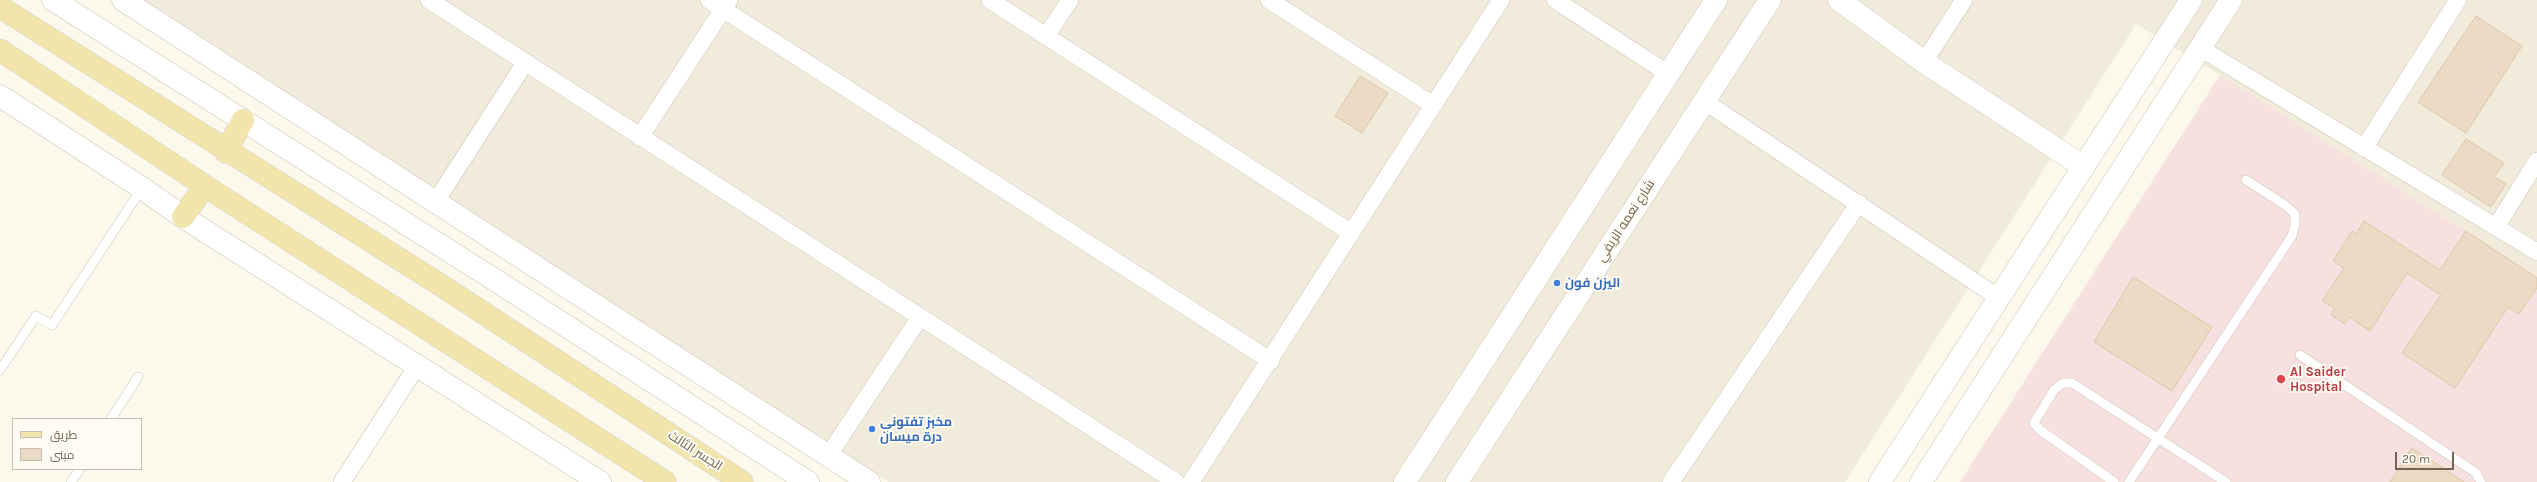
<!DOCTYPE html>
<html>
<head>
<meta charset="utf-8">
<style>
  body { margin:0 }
  #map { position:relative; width:2537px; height:482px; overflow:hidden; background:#fbf8ec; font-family:Karla,Cairo,sans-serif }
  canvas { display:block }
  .legend { position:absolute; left:12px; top:418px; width:130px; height:52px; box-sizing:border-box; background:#fdfbf2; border:1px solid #c6bfb2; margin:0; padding:5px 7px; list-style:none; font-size:12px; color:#736451 }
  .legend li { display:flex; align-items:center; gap:8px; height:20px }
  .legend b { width:20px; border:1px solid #c6bfb2 }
  .scale { position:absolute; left:2395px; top:452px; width:59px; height:18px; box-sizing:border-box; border:2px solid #736451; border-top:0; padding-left:5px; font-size:12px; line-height:14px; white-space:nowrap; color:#736451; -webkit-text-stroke:3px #fdfbf2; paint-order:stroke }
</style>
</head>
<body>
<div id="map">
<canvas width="2537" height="482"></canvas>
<ul class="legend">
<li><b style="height:5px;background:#f1e5ac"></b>طريق</li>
<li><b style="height:11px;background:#ebdbc4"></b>مبنى</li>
</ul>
<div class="scale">20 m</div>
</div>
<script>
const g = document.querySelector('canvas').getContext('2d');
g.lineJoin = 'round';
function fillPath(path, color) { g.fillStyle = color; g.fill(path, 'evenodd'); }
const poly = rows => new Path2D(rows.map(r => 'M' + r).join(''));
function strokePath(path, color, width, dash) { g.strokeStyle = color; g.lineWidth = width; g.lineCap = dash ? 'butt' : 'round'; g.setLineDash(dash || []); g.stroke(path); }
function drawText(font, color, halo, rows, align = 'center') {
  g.font = font + ' Karla,Cairo,sans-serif'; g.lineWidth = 4; g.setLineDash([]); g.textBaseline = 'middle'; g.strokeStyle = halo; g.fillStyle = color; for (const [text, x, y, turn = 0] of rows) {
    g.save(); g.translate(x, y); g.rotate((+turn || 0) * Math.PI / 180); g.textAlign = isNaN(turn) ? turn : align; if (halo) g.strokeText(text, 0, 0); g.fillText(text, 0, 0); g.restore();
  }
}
fillPath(poly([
  [117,0,2537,0,2537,282,2220,75,2136,24,1845,482,889,482]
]), '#f1ebdb');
fillPath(poly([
  [2220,75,2537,277,2537,482,1960,482]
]), '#f7e1e0');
const building = poly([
  [2476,16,2522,46,2466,133,2418,102,2476,16],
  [1360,76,1388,93,1362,133,1335,116,1360,76],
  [2466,139,2504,163,2494,177,2506,184,2491,207,2442,175,2466,139],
  [2364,221,2440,270,2466,231,2537,278,2537,288,2519,314,2508,307,2455,388,2402,353,2441,295,2407,273,2370,331,2349,317,2345,324,2331,315,2335,308,2322,301,2344,268,2333,261,2352,231,2356,234,2364,221],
  [2133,277,2212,327,2172,391,2094,342,2133,277],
  [2412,448,2464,482,2390,482,2412,448]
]);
fillPath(building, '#ebdbc4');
strokePath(building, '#dec7a8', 1);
const lane = poly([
  [2300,355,2476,473,2481,482],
  [0,370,36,316,52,325,142,188],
  [111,419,138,377],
  [71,482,80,469],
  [2114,482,2040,430,2034,423,2054,390,2063,383,2072,383,2226,482],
  [2129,482,2292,236,2295,224,2295,214,2285,205,2246,180]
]);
const street = poly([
  [429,0,1176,482],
  [709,0,1271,361],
  [990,0,1350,232],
  [1269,0,1433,105],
  [1555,0,1667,73],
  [1046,36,1070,0],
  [2200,48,2537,252],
  [1924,62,1964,0],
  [1704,101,1999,298],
  [640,137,729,0],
  [2364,148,2458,0],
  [436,201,525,63],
  [2496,227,2537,161],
  [828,456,920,317],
  [342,482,417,366],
  [1191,482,1501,0],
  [1671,482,1859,203]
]);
const secondary = poly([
  [53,0,495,280,808,482],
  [123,0,869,482],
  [1839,0,1924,62,2084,167],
  [0,96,142,188,183,217,600,482],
  [1405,482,1716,0],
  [1457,482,1770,0],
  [1880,482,2191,0],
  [1921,482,2231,0]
]);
const primary = poly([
  [0,7,439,284,742,482],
  [0,50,205,186,665,482],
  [226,152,243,120],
  [183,217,205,186]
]);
strokePath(lane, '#ccc3b2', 10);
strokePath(street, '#ccc3b2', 18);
strokePath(secondary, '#cec3b0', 23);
strokePath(primary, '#d8d4ce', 23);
strokePath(lane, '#fff', 9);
strokePath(street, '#fff', 17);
strokePath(secondary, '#fff', 22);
strokePath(primary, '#f1e5ac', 22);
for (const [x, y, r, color] of [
  [1557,283,4,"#3f7fe0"],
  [2281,379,5,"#e0444e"],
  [872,429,4,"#3f7fe0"]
]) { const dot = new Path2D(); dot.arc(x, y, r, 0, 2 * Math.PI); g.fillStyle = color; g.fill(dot); strokePath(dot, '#fdfbf2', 1.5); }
drawText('13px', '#736451', '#fdfbf2', [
  ["شارع نعمه الريفي",1626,221,-57],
  ["الجسر الثالث",695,451,33]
]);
drawText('bold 13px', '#366cbe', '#fdfbf2', [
  ["اليزن فون",1565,283],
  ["مخبز تفتوني",880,422],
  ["درة ميسان",880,437]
], 'left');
drawText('bold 13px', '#be3a42', '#fdfbf2', [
  ["ِAl Saider",2290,372],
  ["Hospital",2290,387]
], 'left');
</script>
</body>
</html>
